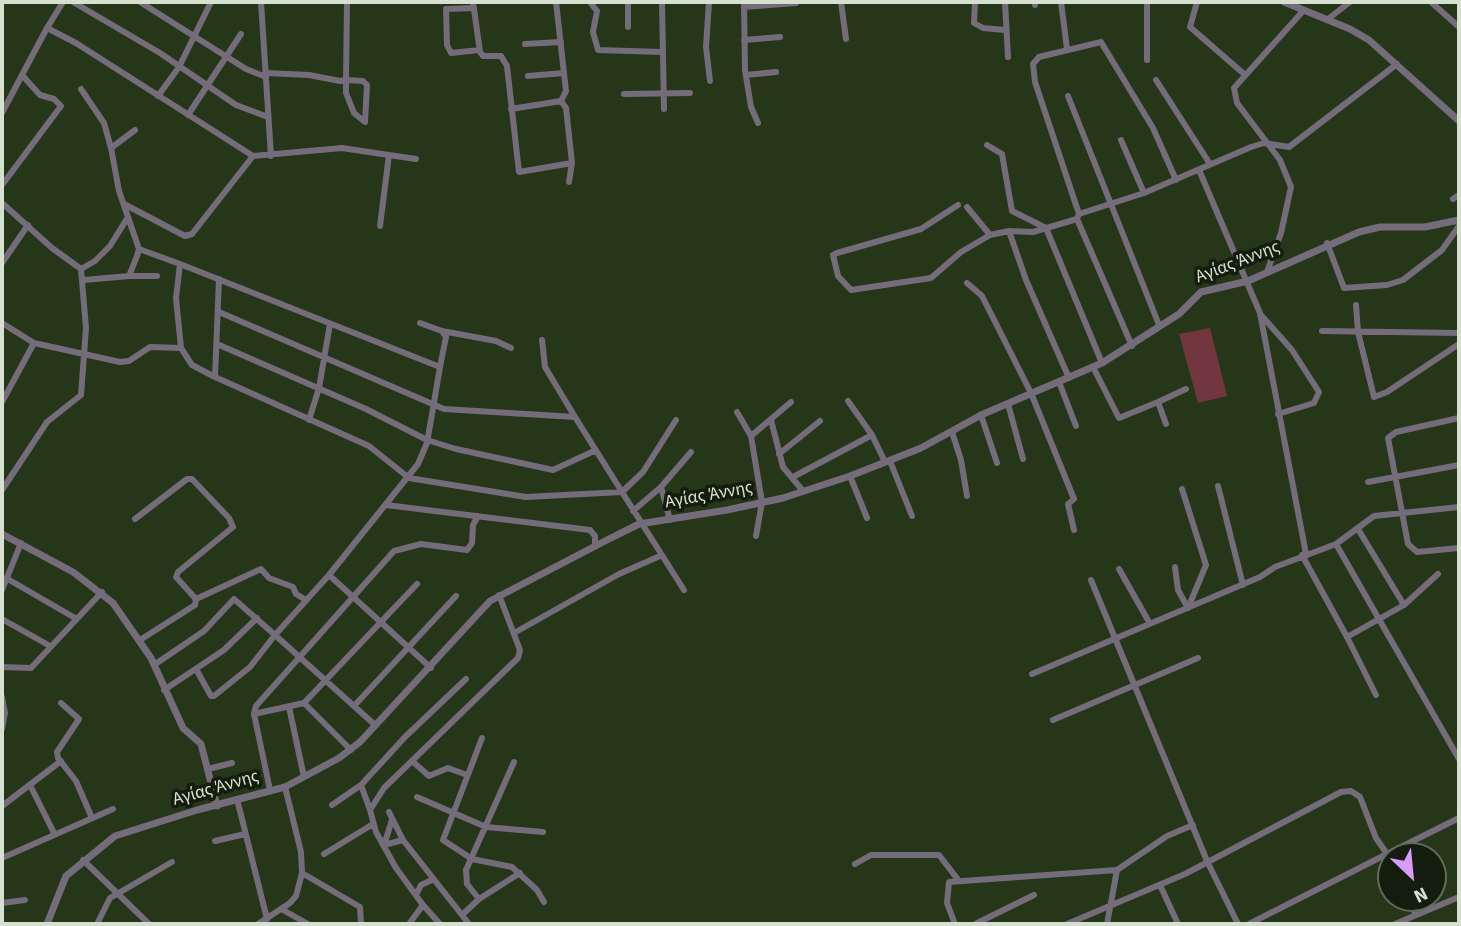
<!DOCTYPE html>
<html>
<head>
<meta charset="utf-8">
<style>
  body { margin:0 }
  #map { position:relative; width:1461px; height:926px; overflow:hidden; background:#253718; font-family:"Source Sans 3",sans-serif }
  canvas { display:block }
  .frame { position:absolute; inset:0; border:4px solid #d5e1ce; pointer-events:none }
  .north { position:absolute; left:1377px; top:842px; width:70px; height:70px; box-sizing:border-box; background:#141c0e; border:2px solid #616b5b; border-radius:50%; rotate:154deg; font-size:19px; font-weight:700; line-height:28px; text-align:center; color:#d5e1ce }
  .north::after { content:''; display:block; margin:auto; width:24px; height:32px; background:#d89bf8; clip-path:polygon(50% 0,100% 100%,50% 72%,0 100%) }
</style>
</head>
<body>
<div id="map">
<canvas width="1461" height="926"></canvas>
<div class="frame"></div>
<div class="north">N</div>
</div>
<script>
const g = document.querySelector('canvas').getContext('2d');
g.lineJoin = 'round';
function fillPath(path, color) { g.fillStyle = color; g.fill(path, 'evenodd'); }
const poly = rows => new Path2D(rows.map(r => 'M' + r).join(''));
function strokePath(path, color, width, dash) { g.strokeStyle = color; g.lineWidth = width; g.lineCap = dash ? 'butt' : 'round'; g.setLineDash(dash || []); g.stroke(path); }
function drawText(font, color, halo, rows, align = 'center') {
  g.font = font + ' "Source Sans 3",sans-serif'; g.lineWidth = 7; g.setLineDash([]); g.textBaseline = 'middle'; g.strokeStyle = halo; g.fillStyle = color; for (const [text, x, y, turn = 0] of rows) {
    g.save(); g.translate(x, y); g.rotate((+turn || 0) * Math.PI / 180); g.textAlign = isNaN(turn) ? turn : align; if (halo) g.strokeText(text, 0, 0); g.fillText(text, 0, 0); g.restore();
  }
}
fillPath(poly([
  [1210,328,1227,396,1198,403,1179,334]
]), '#71363e');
strokePath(poly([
  [63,2,47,28,76,43,253,156,342,148,389,155,380,226],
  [73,2,160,53,236,105,268,117],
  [140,2,246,69,266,77],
  [261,2,271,156],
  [473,2,480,52,483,56,501,56,507,66,519,172,572,163],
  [556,2,566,91,561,101,566,108,572,163,569,182],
  [590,2,597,11,593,32,598,50,662,52],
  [628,2,628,27],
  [662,2,664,109],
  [709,2,706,47,710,81],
  [744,2,745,70,751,107,758,123],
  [841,2,846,39],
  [975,2,974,23,983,28,1005,30],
  [1005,2,1008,57],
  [1035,2,1035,5],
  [1061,2,1067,49],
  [1197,2,1190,27,1244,74],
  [1431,2,1459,27],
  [744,7,796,3],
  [474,8,446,9,447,45,451,53,479,50],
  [1328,19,1350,2],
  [744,40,780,37],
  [525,44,561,42],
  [1147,60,1147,2],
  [266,73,309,75,340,81,346,80,363,81,367,85,365,122,354,113,346,93,346,80,347,2],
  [746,75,776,72],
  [528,76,564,73],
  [1156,80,1210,164],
  [81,89,104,123,111,148],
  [624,94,690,93],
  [158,96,179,67,211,2],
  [1068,96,1159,325],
  [511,109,561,101],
  [2,113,22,75],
  [188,115,241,34],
  [1121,140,1144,193],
  [987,145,1002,154,1012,211,1046,228,1102,363],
  [389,155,416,159],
  [1199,170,1260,313,1306,554],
  [2,185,61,106,54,99,40,95,22,75,47,28],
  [1453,199,1459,195],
  [2,203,52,248,81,269,86,328,81,395,47,422,2,490],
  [124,204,185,236,192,234,253,156],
  [958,205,921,229,837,253,833,255,838,276,851,290,931,278,961,252,990,235,1009,231,1033,232,1077,219,1079,214,1144,193,1251,147,1264,143,1289,147,1397,64],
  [967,207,990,235],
  [1079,214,1035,82,1033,64,1039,57,1101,42,1153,128,1176,180],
  [1077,219,1132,346],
  [1009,231,1026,280,1069,378],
  [1327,243,1344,288,1387,285,1403,280,1442,250,1459,226],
  [139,249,180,264,176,298,181,348,192,365,215,377],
  [2,263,28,225],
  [180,264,440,367,427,443,418,464,329,575,431,668],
  [81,269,95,261,110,246,128,217],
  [1267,272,1281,233,1291,187,1280,160,1237,103,1234,88,1303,11],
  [129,276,157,276],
  [219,279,215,377,369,446,409,478,526,497,622,492,684,590],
  [84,280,129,276,137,256,139,249,119,191,111,148,135,130],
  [967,283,982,296,1031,393,1074,499,1068,504,1074,530],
  [1356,305,1358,332,1374,397,1387,392,1459,344],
  [219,312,444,409,575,417,622,492,643,472,676,420],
  [1261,315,1292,350,1319,392,1314,403,1278,414],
  [2,323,34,343,120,362,129,361,150,347,181,348],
  [420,323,442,331,446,337,440,367],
  [442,331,496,341,511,348],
  [1322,331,1459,333],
  [542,340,545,367,575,417],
  [217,344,366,409,427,440,456,449,553,470,594,451],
  [1093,367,1119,418,1158,402,1166,424],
  [1059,382,1076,426],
  [848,401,872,435,885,462],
  [2,402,34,343],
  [1158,402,1186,389],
  [1008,404,1023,459],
  [737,412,751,436],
  [981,415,997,463],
  [1459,418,1396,432,1388,438,1408,544,1417,552,1459,548],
  [309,420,319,388,330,324],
  [771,420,783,467,803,491],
  [952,432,961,460,967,496],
  [779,454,820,421],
  [890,461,912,516],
  [850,476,867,518],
  [793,477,872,435],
  [1368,482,1459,465],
  [1218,486,1243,585],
  [661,487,670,520],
  [1182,489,1206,565,1188,608],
  [386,505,590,530,595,536,595,546],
  [633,511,661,487,691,452],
  [135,519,187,479,192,479,229,518,233,527,178,572,176,577,196,599,195,605,140,640],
  [756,536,762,502,751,436,791,402],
  [1336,544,1459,759],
  [1302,555,1347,637,1404,605,1358,529],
  [1175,567,1178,590,1188,608],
  [1119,569,1149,622],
  [329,575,275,635,375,725],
  [6,578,75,618],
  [1091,580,1207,861,1238,924],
  [2,590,21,543],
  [196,599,261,569,269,578,293,587,296,594,306,600],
  [1404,605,1438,574],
  [2,619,50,646],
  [514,633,619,574,660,556],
  [1347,637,1376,695],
  [154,665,204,631,234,599,275,635,250,667,214,696,211,696,196,669],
  [2,667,31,668,102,592],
  [1032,674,1260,577,1275,567,1336,544,1374,516,1459,507],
  [164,690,224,650,257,618],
  [2,697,5,713,2,729],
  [61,703,79,719,57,752,58,758,76,781,92,818],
  [304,703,351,750],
  [354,706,456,596],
  [289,707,304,777],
  [254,714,304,703,417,584],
  [1053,720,1198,658],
  [482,738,443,840,472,859,512,867,537,890,544,902],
  [412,761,429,776,448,768,467,775],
  [208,769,232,763],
  [30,785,54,833],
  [361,785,370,810],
  [270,790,254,714,256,706,394,551,421,544,467,550,472,543,473,525,478,516],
  [417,797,486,827,543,832],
  [237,799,267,919],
  [332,805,361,785,405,737,466,679],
  [2,806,61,761],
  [389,812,403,840,469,924],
  [215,841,245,834],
  [384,845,392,820],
  [384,845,403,840],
  [324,854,373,824],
  [2,858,113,809],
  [83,860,149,924],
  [855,864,871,855,939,855,959,881],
  [1117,870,1167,836,1193,825],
  [302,873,360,907,361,924],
  [1160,885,1178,924],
  [416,895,421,885,432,880],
  [1408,898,1416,915],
  [479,899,467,884,466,870,514,762],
  [2,903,25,900],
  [423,905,440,924],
  [283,910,308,924],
  [462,915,479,899,520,873],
  [977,923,1034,895],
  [97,924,110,898,172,862],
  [258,924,290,903,296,896,302,873,301,852,285,787],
  [409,924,423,905,396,868,376,832,370,810,384,788,518,658,520,650,499,595],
  [955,924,947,903,949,882,1117,870,1107,924],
  [1067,924,1185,874,1341,792,1351,791,1360,797,1376,838,1387,854,1459,818],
  [1249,924,1387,854,1391,863],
  [1395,924,1459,897]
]), '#756c7b', 6);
strokePath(poly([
  [1284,2,1350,29,1369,40,1459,121],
  [2,534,73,572,113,603,151,658,183,728,201,744,217,806],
  [47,924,66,876,115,836,197,810,285,787,339,758,360,742,490,601,605,541,639,524,727,510,783,498,850,476,921,448,981,415,1102,363,1179,314,1201,292,1248,281,1359,232,1380,227,1425,227,1459,220]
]), '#756c7b', 7);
drawText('18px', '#d5e1ce', '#141c0e', [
  ["Αγίας Άννης",1238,263,-21],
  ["Αγίας Άννης",709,496,-10],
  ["Αγίας Άννης",216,789,-16]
]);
</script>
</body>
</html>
